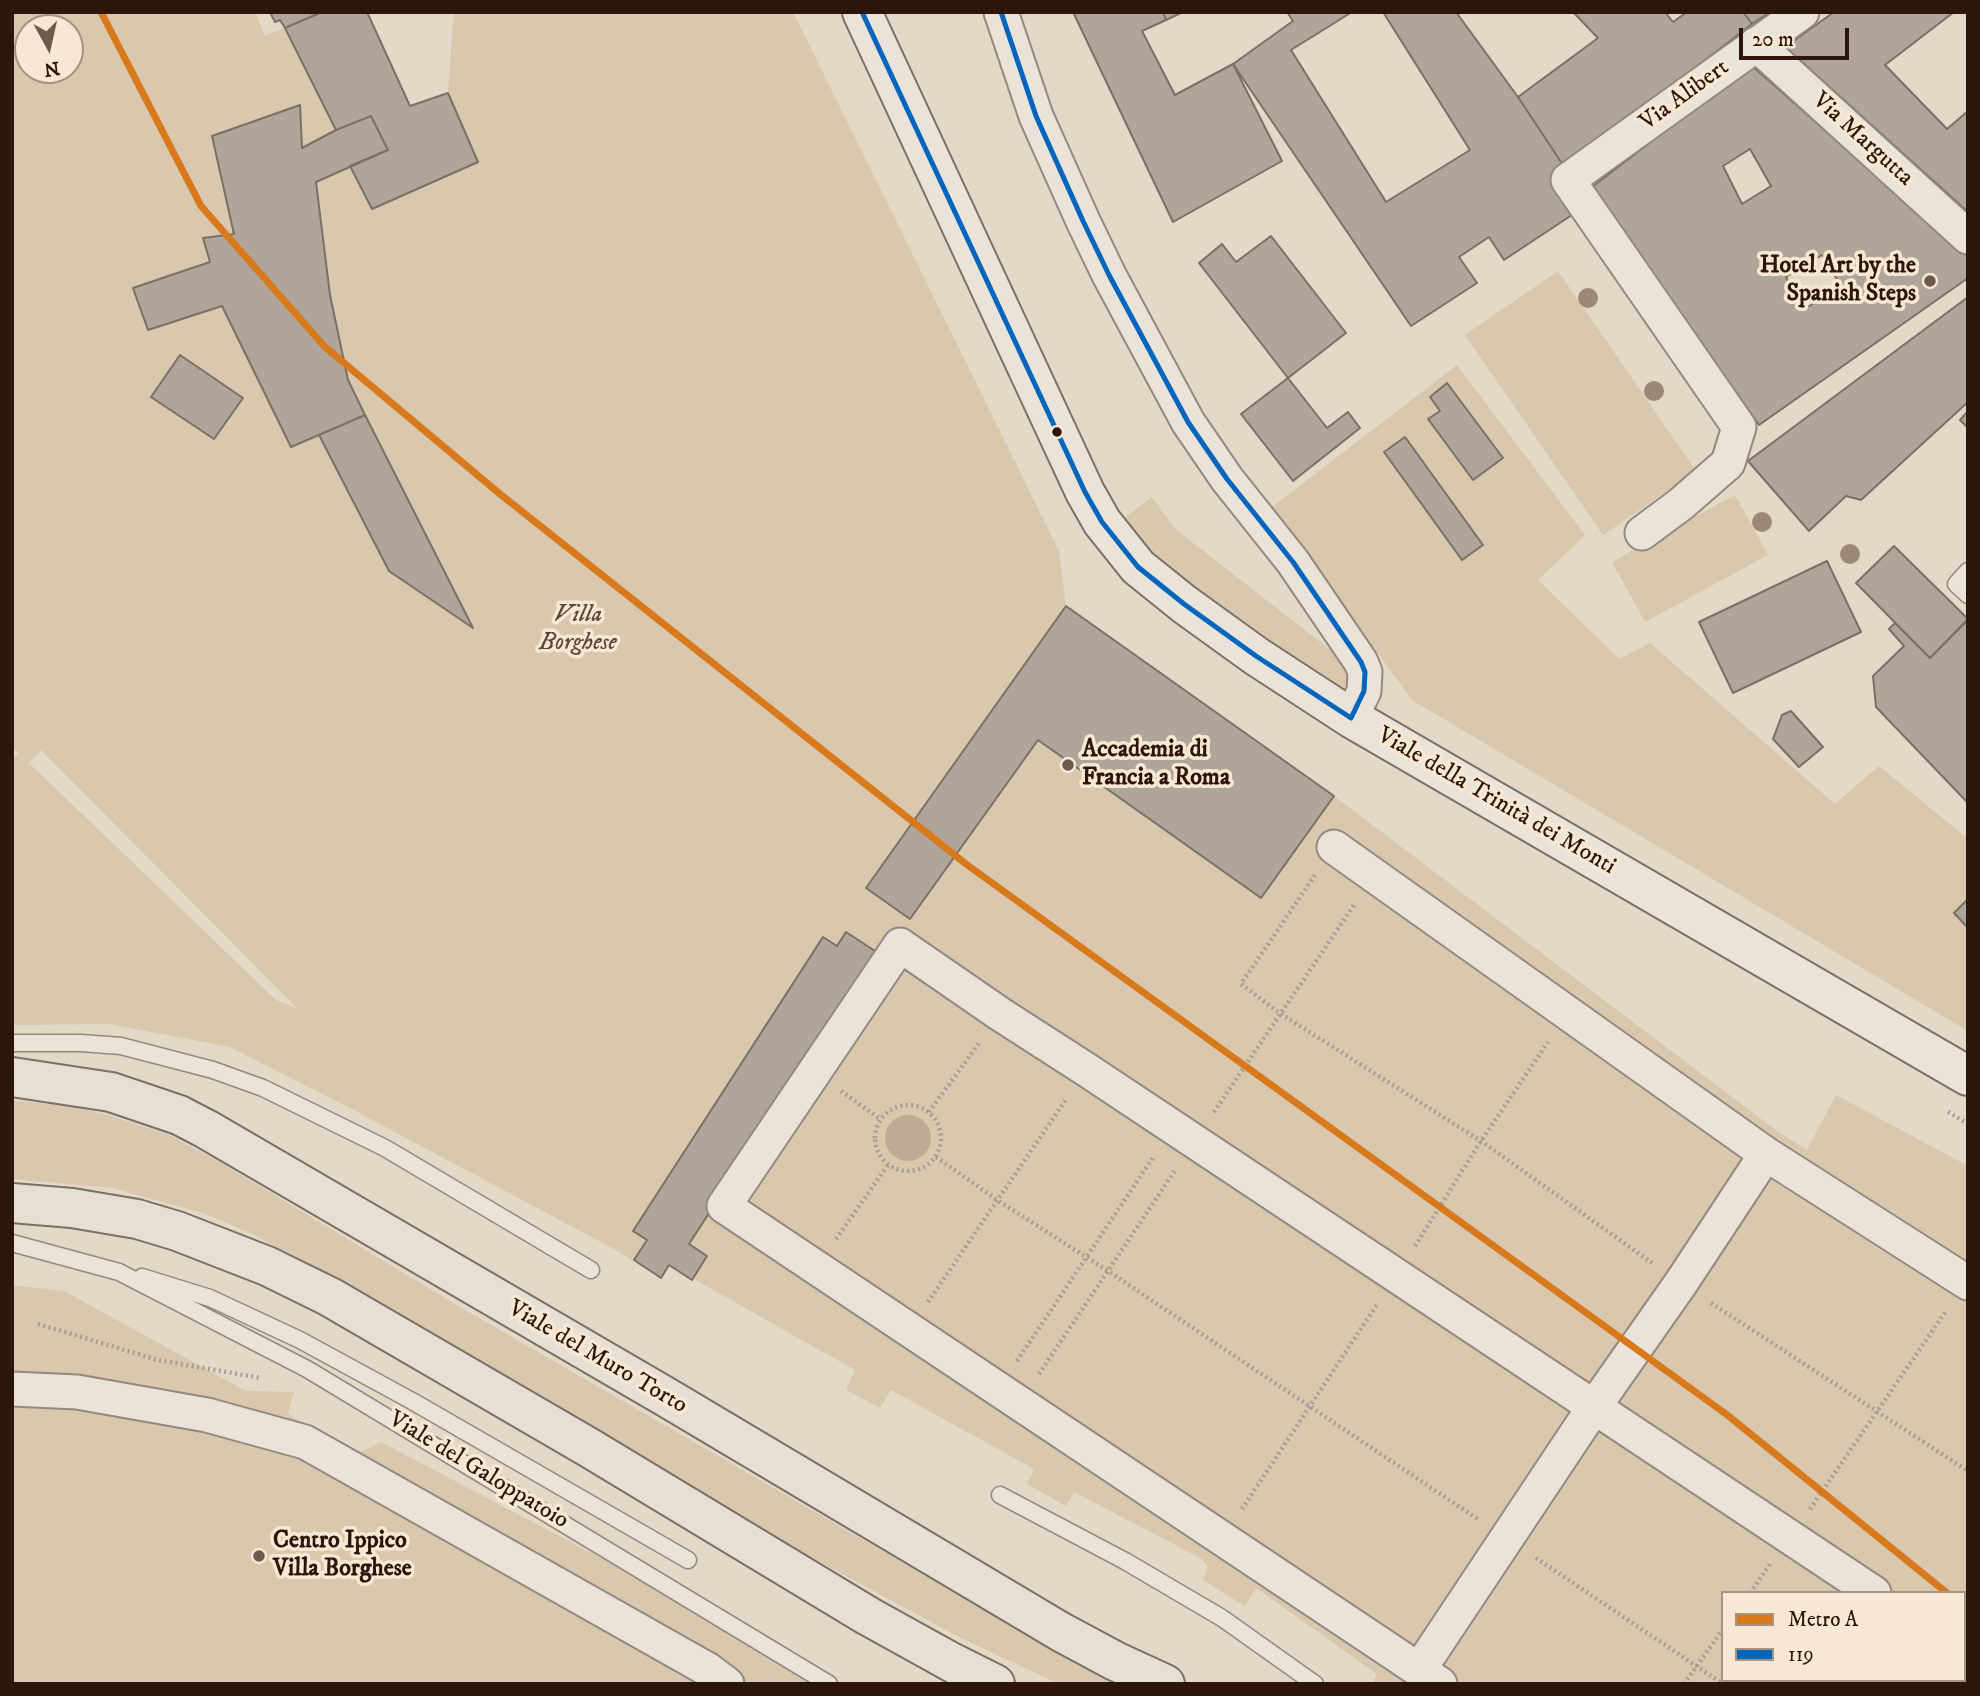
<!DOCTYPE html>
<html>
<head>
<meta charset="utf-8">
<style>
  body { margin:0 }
  #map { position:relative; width:1980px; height:1696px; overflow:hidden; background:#e4d8c6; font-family:"IM FELL DW Pica",serif }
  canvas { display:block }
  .frame { position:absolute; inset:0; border:14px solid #2e150b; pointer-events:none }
  .legend { position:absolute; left:1721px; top:1591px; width:245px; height:91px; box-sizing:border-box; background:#f6e8d2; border:2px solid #a69482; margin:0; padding:9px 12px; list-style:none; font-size:21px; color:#2e150b }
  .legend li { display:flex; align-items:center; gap:14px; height:35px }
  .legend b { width:35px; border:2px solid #a69482 }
  .north { position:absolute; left:14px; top:14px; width:70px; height:70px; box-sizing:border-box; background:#f6e8d2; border:2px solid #a69482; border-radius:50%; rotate:172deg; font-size:19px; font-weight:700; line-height:28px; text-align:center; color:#2e150b }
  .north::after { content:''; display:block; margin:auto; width:24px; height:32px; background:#6e594c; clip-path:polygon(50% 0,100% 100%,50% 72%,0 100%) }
  .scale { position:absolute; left:1739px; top:28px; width:110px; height:32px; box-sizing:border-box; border:4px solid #2e150b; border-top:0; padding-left:9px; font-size:21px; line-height:24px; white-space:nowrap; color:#2e150b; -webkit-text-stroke:5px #f6e8d2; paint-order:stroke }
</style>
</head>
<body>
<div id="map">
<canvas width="1980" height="1696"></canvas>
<div class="frame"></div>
<ul class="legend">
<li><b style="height:9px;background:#d8791c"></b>Metro A</li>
<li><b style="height:9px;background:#0065bd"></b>119</li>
</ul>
<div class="north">N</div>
<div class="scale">20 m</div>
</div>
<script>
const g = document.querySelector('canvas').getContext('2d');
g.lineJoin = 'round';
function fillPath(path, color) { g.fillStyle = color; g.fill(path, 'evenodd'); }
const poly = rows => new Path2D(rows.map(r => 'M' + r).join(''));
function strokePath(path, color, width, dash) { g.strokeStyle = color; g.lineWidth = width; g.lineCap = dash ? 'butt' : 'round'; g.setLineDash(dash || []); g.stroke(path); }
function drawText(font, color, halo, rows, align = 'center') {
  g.font = font + ' "IM FELL DW Pica",serif'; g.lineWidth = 7; g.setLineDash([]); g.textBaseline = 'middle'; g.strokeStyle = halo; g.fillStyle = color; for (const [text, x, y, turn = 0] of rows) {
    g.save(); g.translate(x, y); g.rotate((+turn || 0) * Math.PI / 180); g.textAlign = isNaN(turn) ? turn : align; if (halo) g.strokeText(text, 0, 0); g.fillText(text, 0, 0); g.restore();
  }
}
fillPath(poly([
  [12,12,255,12,265,36,285,28,336,130,372,209,478,162,448,93,454,12,793,12,1059,551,1066,607,1334,796,1777,1131,1807,1150,1836,1095,1968,1166,1968,1684,1372,1684,1377,1674,1256,1588,1245,1606,1203,1580,1208,1568,1202,1559,1074,1492,1066,1506,1027,1484,1034,1469,891,1390,880,1408,846,1390,855,1370,669,1265,661,1278,614,1249,350,1108,230,1047,109,1024,12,1025,12,755,15,757,19,753,12,748],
  [28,28,70,28,70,70,28,70],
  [41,750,296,1007,296,1008,276,1000,29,763],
  [1723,1593,1964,1593,1964,1680,1723,1680],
  [1558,271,1696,471,1603,535,1465,335],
  [1457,365,1585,535,1538,580,1619,659,1650,643,1835,804,1879,766,1968,839,1968,1031,1412,700,1272,507],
  [1735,495,1768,555,1645,622,1612,562],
  [1152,497,1174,528,1347,663,1349,681,1336,698,1153,564,1119,522],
  [12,1101,61,1105,105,1114,169,1135,218,1161,460,1307,1113,1684,1059,1684,961,1638,783,1542,520,1383,257,1236,206,1214,113,1188,12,1179],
  [12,1285,64,1291,246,1391,294,1392,288,1414,359,1453,381,1442,614,1565,816,1684,12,1684]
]), '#d9c7ae');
fillPath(poly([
  '885 1138a23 23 0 1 1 46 0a23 23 0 1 1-46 0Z'
]), '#bfab94');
const building = poly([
  [270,12,322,12,285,28,280,20,275,22,270,12],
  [322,12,367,12,410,106,448,93,478,162,372,209,350,166,388,150,371,116,336,130,285,28,322,12],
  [1073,12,1163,12,1166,20,1142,31,1175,95,1233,64,1282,161,1173,222,1073,12],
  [1163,12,1183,12,1166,20,1163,12],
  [1287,12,1352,12,1291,50,1386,202,1470,150,1383,12,1456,12,1518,97,1565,168,1578,211,1504,260,1489,237,1459,257,1477,283,1411,326,1233,64,1293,21,1287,12],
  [1573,12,1665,12,1673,22,1687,12,1743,12,1752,24,1565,168,1518,97,1598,38,1573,12],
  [1743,12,1770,12,1752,24,1743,12],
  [1834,12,1954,12,1885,65,1947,129,1968,111,1968,212,1785,47,1834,12],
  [1751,65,1968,256,1968,278,1759,425,1592,187,1751,65],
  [1750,149,1771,186,1742,204,1723,166,1750,149],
  [1822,255,1841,286,1803,310,1786,277,1822,255],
  [300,105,302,148,336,130,371,116,388,150,316,182,330,295,348,380,365,415,291,447,222,306,148,330,133,288,210,262,203,238,234,234,212,136,300,105],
  [1271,236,1346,333,1288,378,1199,263,1222,244,1236,262,1271,236],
  [1968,297,1968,402,1861,500,1846,496,1809,531,1748,461,1968,297],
  [180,355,243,398,214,439,151,397,180,355],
  [1288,378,1327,428,1348,412,1360,428,1293,481,1241,414,1288,378],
  [1447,383,1503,458,1473,480,1428,419,1440,411,1430,397,1447,383],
  [1968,411,1968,428,1960,420,1968,411],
  [365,415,473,628,389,571,319,435,365,415],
  [1405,437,1483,545,1462,560,1384,452,1405,437],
  [1894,546,1968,619,1930,658,1856,583,1894,546],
  [1827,561,1861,632,1733,693,1699,622,1827,561],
  [1066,606,1334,796,1261,898,1038,740,910,919,866,888,1066,606],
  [1968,620,1968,803,1876,707,1873,676,1904,646,1889,629,1895,623,1930,658,1968,620],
  [1791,711,1823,747,1799,767,1773,739,1782,715,1791,711],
  [1968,899,1968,928,1954,913,1968,899],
  [846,932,878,953,689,1244,707,1256,692,1280,669,1265,661,1278,634,1260,647,1240,633,1231,823,937,837,946,846,932]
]);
fillPath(building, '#afa599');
strokePath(building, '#7a7065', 2);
const lane = poly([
  [1968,571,1956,584,1968,595],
  [12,1043,81,1043,121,1046,213,1070,263,1088,385,1148,591,1270],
  [12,1243,119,1272,307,1369,829,1684],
  [142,1277,210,1298,300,1340,412,1401,688,1560],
  [1000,1495,1125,1561,1222,1618,1315,1684]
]);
const street = poly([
  [1001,12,1036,116,1083,221,1109,275,1188,422,1227,479,1293,562,1361,662,1365,672,1364,691,1351,718],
  [1756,44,1968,237],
  [1642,533,1681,504,1728,463,1739,427,1568,180,1802,12],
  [1334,847,1766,1154,1968,1283],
  [12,1389,77,1392,207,1415,305,1442,707,1669,727,1684],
  [1964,1654,1968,1656],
  [1419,1670,1594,1407,1681,1283,1766,1154],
  [1440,1684,724,1206,900,945,1000,1014,1087,1070,1874,1593],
  [1966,1684,1968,1681]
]);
const secondary = poly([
  [862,12,1085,492,1102,522,1138,567,1184,604,1256,656,1351,718,1968,1076]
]);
const primary = poly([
  [12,1077,111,1092,179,1115,206,1129,666,1397,1061,1632,1115,1661,1165,1684],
  [12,1203,72,1208,137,1219,177,1231,267,1266,330,1297,588,1447,868,1616,951,1662,995,1684]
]);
strokePath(lane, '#94897e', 19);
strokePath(street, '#94897e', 37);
strokePath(secondary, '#7a7065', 42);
strokePath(primary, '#7a7065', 42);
strokePath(poly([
  [1315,875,1241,984,1281,1014,1481,1141,1652,1263],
  [841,1091,880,1119],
  '875 1138a33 33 0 1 1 66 0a33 33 0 1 1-66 0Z',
  [929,1112,980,1042],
  [1214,1112,1354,905],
  [1948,1112,1968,1124],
  [936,1157,997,1200,1108,1271,1479,1520],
  [836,1239,888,1165],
  [1415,1246,1481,1141,1548,1042],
  [928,1302,1067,1098],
  [1711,1303,1968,1471],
  [38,1324,158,1360,261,1378],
  [1017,1361,1154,1156],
  [1039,1374,1176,1169],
  [1242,1509,1378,1303],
  [1810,1509,1946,1311],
  [1536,1558,1723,1684],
  [1750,1593,1770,1564],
  [1684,1684,1723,1629]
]), '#a59e96', 4.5, [2, 3.5]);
strokePath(lane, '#e9e3da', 16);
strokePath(street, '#e9e3da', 33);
strokePath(secondary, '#e9e3da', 38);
strokePath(primary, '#e6dfd4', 38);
strokePath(poly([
  [862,12,1085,492,1102,522,1138,567,1184,604,1256,656,1351,718,1364,691,1365,672,1361,662,1293,562,1227,479,1188,422,1109,275,1083,221,1036,116,1001,12]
]), '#0065bd', 5);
strokePath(poly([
  [101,12,201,206,325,347,500,494,966,864,1726,1414,1947,1593]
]), '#d8791c', 7);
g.fillStyle = '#9b8877';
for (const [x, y] of [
  [1588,298],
  [1654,391],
  [1762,522],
  [1850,554]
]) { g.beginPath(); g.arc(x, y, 10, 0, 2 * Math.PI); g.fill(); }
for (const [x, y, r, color] of [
  [1930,281,7,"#6e594c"],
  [1057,432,6,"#2e150b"],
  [1068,765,7,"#6e594c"],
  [259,1556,7,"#6e594c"]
]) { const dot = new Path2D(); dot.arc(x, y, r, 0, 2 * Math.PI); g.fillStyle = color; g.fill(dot); strokePath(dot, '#f6e8d2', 2.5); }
drawText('24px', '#2e150b', '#f6e8d2', [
  ["Via Alibert",1685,96,-36],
  ["Via Margutta",1862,140,42],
  ["Viale della Trinità dei Monti",1496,802,30],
  ["Viale del Muro Torto",597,1358,30],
  ["Viale del Galoppatoio",478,1471,31]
]);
drawText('bold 24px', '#2e150b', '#f6e8d2', [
  ["Hotel Art by the",1916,267,"right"],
  ["Spanish Steps",1916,295,"right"],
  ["Accademia di",1082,751],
  ["Francia a Roma",1082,779],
  ["Centro Ippico",273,1542],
  ["Villa Borghese",273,1570]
], 'left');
drawText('italic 24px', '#5f4636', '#f6e8d2', [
  ["Villa",578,616],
  ["Borghese",578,644]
]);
</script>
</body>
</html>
